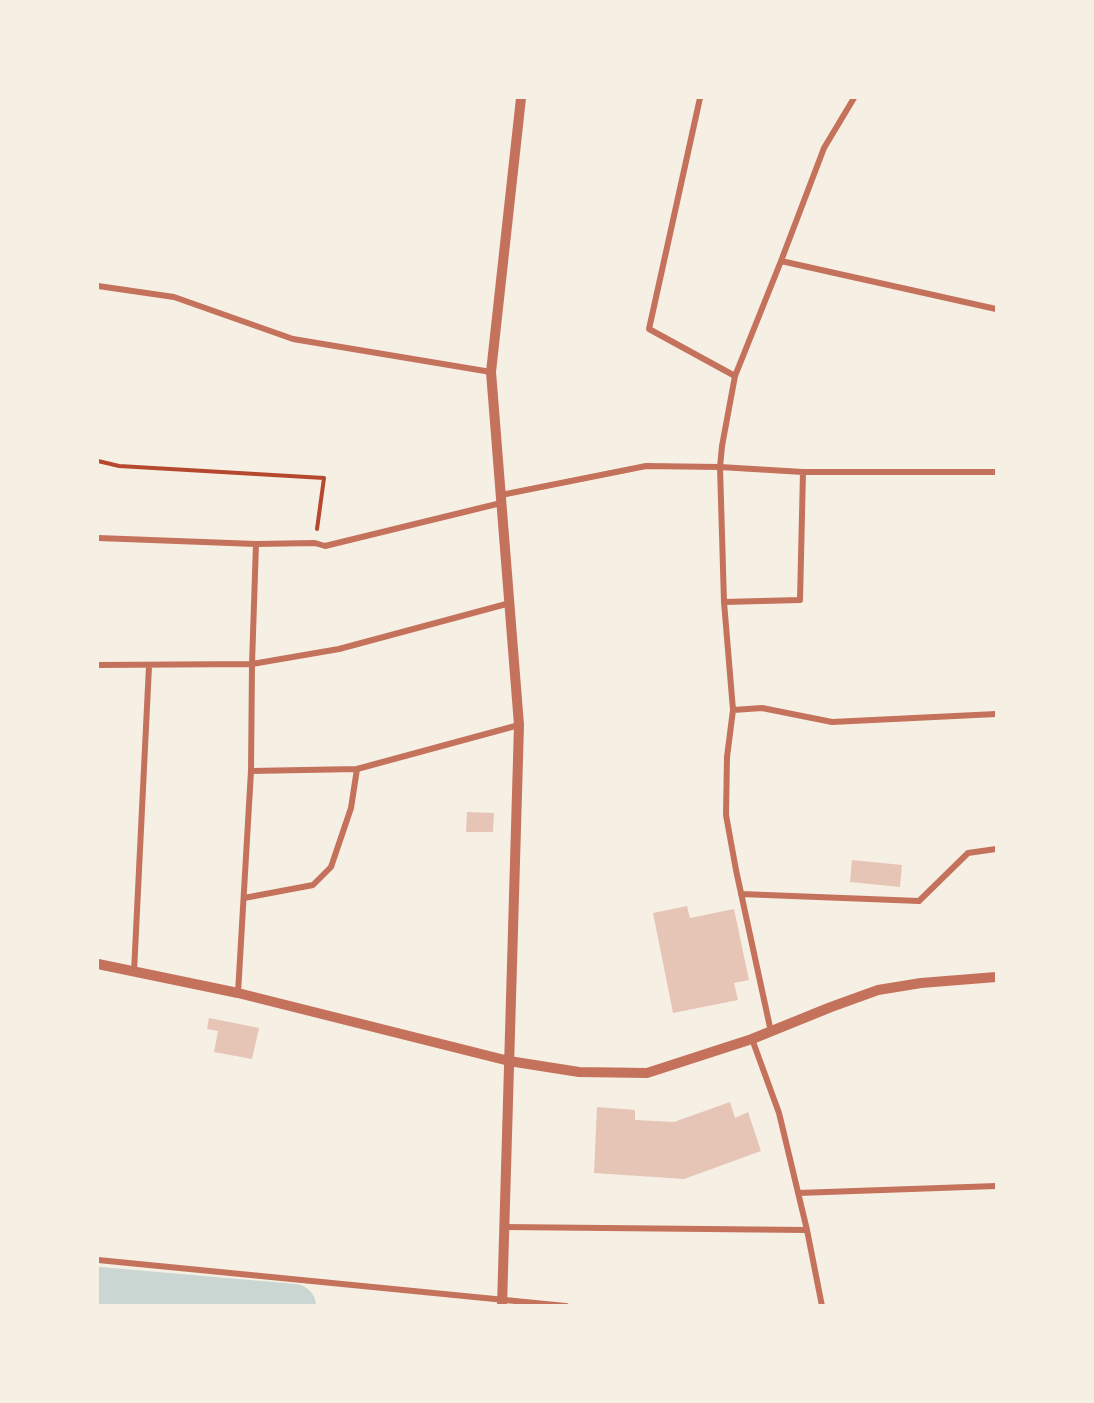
<!DOCTYPE html>
<html>
<head>
<meta charset="utf-8">
<style>
  body { margin:0 }
  #map { position:relative; width:1094px; height:1403px; overflow:hidden; background:#f6efe4; font-family:Karla,sans-serif }
  canvas { display:block }
  .frame { position:absolute; inset:0; border:99px solid #f6efe4; pointer-events:none }
</style>
</head>
<body>
<div id="map">
<canvas width="1094" height="1403"></canvas>
<div class="frame"></div>
</div>
<script>
const g = document.querySelector('canvas').getContext('2d');
g.lineJoin = 'round';
const poly = rows => new Path2D(rows.map(r => 'M' + r).join(''));
function strokePath(path, color, width, dash) { g.strokeStyle = color; g.lineWidth = width; g.lineCap = dash ? 'butt' : 'round'; g.setLineDash(dash || []); g.stroke(path); }
function fillPath(path, color) { g.fillStyle = color; g.fill(path, 'evenodd'); }
strokePath(poly([
  [98,1289,294,1306]
]), '#c9d6d2', 44);
fillPath(poly([
  [467,812,494,813,493,832,466,832],
  [852,860,902,865,900,887,850,882],
  [687,906,690,918,734,909,749,980,734,983,738,1000,673,1013,653,913],
  [209,1018,259,1028,252,1059,214,1052,218,1031,207,1029],
  [730,1102,735,1118,748,1112,761,1151,684,1179,594,1173,597,1107,635,1110,635,1120,674,1122]
]), '#e6c5b7');
strokePath(poly([
  [98,461,119,466,324,478,317,529]
]), '#b5482f', 4);
strokePath(poly([
  [700,98,649,329,735,376],
  [781,261,996,309],
  [98,286,174,297,293,339,491,372],
  [501,495,646,466,720,467,803,472,996,472],
  [98,538,256,544,252,664,251,771,238,993],
  [256,544,315,543,325,546,501,503],
  [724,602,800,600,803,472],
  [98,665,252,664,339,649,510,603],
  [733,710,762,708,832,722,996,714],
  [251,771,357,769,519,725],
  [741,894,919,901,968,853,996,849],
  [244,898,313,885,331,867,351,808,357,769],
  [134,972,149,666],
  [771,1032,736,870,726,815,727,757,733,710,724,602,720,467,722,446,735,376,781,261,824,148,854,98],
  [752,1039,779,1113,807,1230,822,1306],
  [798,1193,996,1186],
  [504,1227,807,1230],
  [98,1260,566,1306]
]), '#c5725c', 6);
strokePath(poly([
  [98,964,238,993,509,1061,579,1072,647,1073,752,1039,831,1007,878,990,921,983,996,977],
  [502,1306,519,725,491,372,521,98]
]), '#c5725c', 10);
</script>
</body>
</html>
